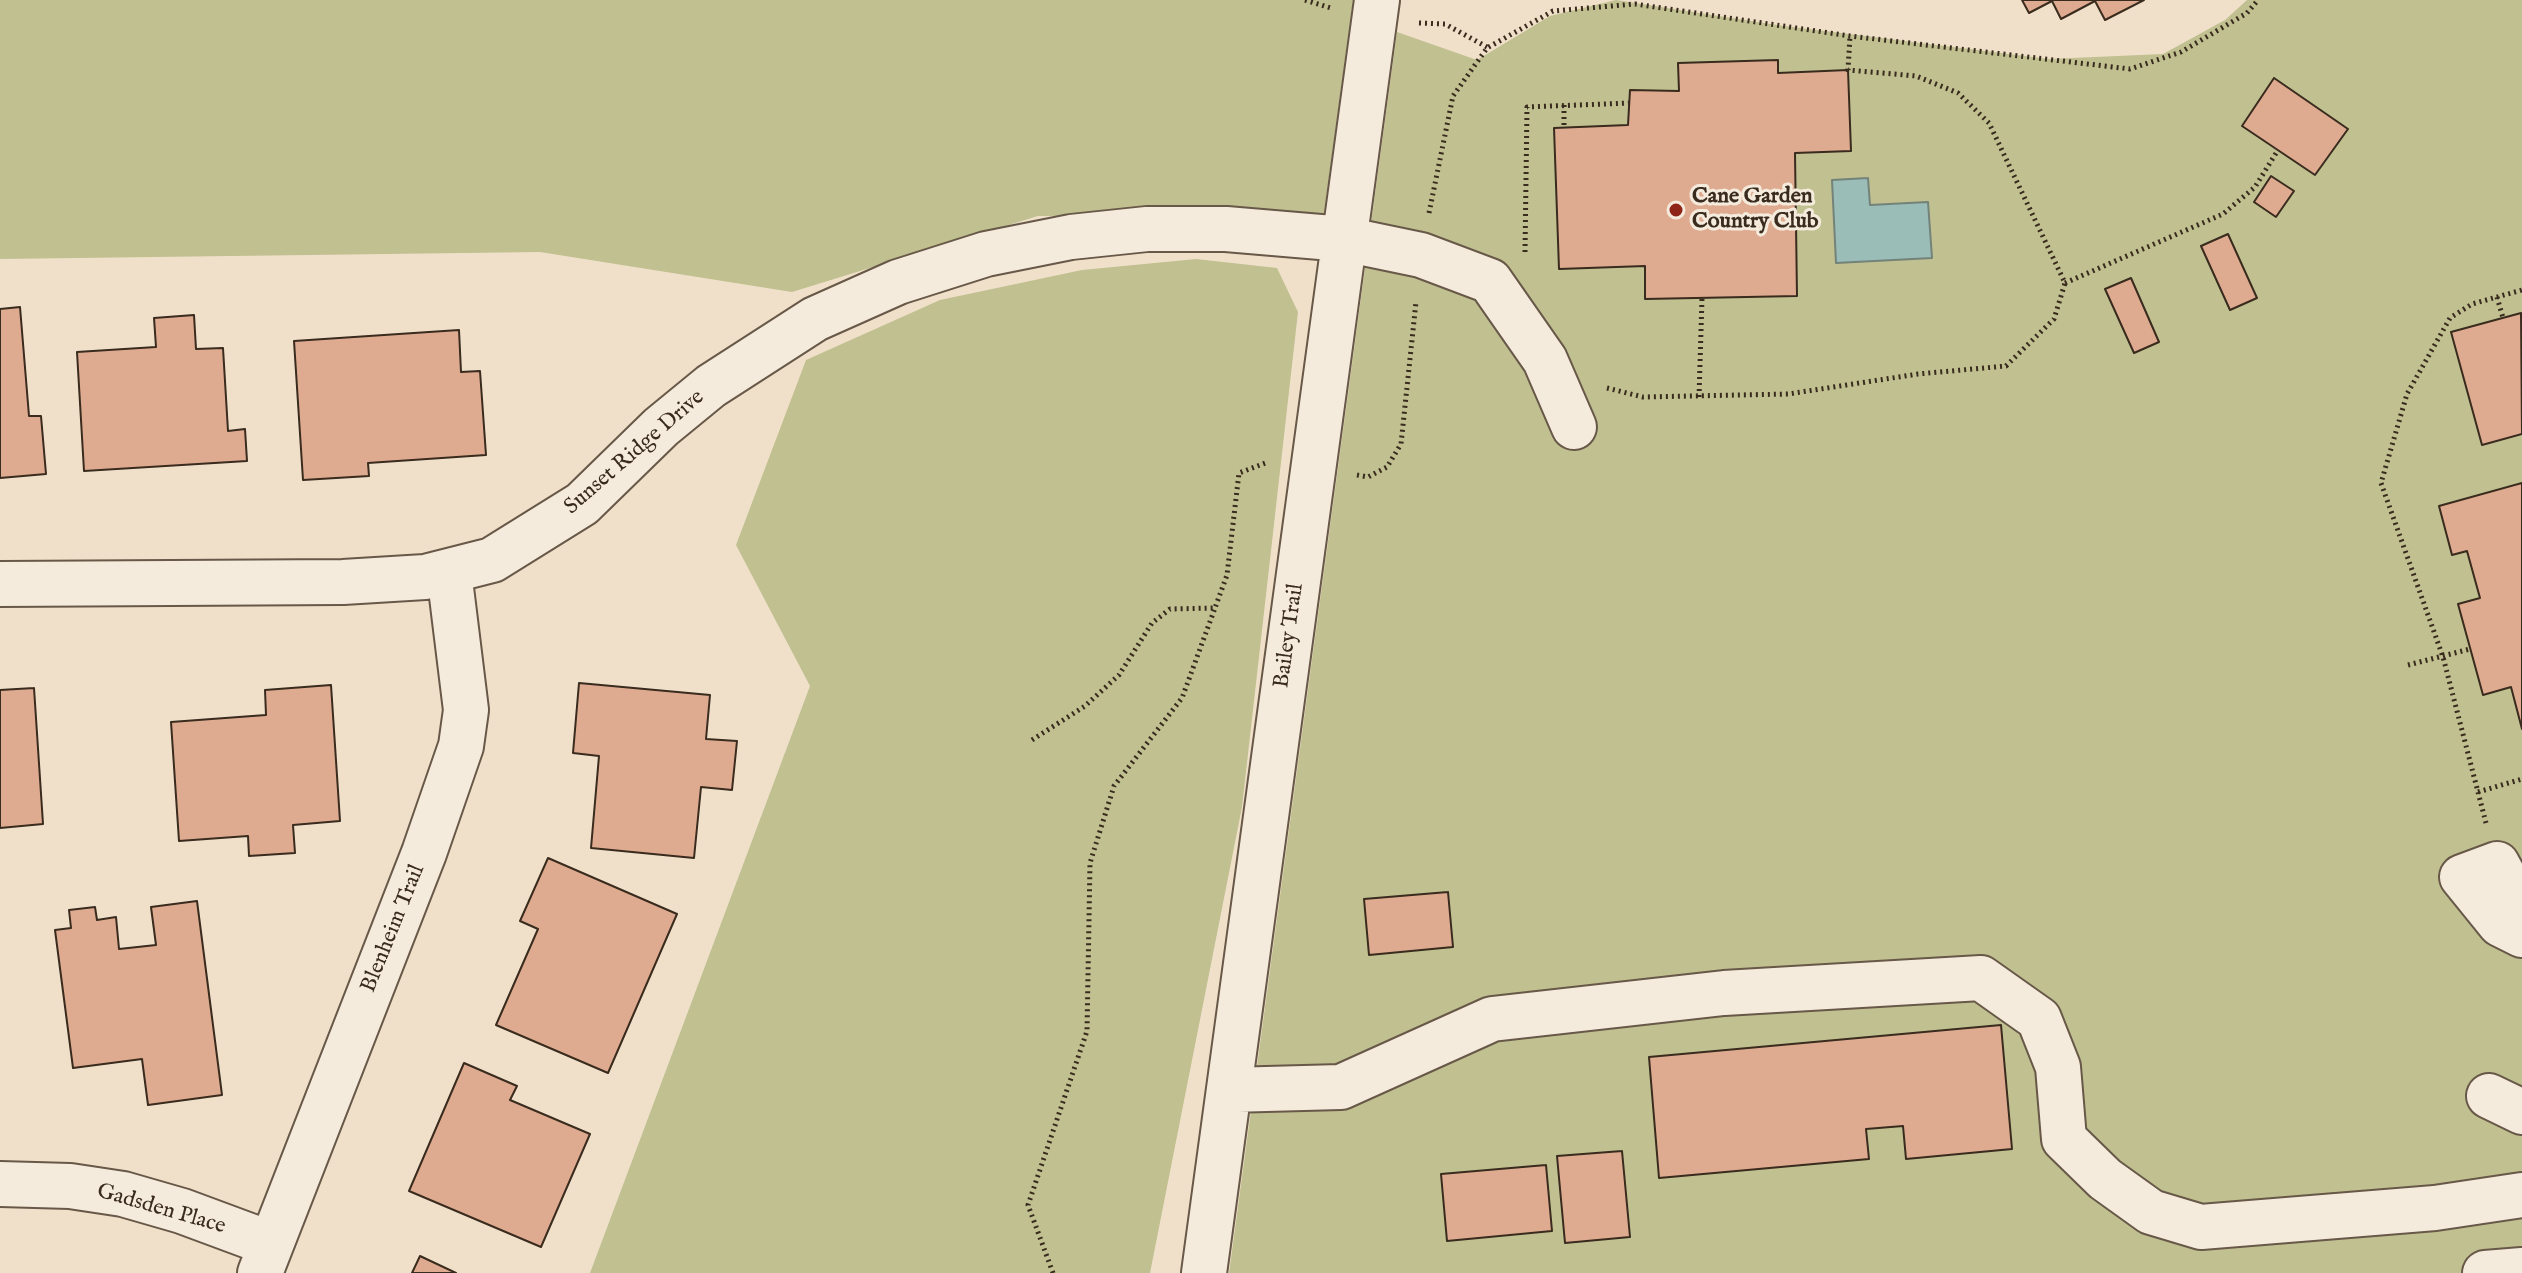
<!DOCTYPE html>
<html>
<head>
<meta charset="utf-8">
<style>
  body { margin:0 }
  canvas { display:block; background:#f0e0c9 }
</style>
</head>
<body>
<canvas width="2522" height="1273"></canvas>
<script>
const g = document.querySelector('canvas').getContext('2d');
g.lineJoin = 'round';
function fillPath(path, color) { g.fillStyle = color; g.fill(path, 'evenodd'); }
const poly = rows => new Path2D(rows.map(r => 'M' + r).join(''));
function strokePath(path, color, width, dash) { g.strokeStyle = color; g.lineWidth = width; g.lineCap = dash ? 'butt' : 'round'; g.setLineDash(dash || []); g.stroke(path); }
function drawText(font, color, halo, rows, align = 'center') {
  g.font = font + ' "IM FELL English",serif'; g.lineWidth = 6; g.setLineDash([]); g.textBaseline = 'middle'; g.strokeStyle = halo; g.fillStyle = color; for (const [text, x, y, turn = 0] of rows) {
    g.save(); g.translate(x, y); g.rotate((+turn || 0) * Math.PI / 180); g.textAlign = isNaN(turn) ? turn : align; if (halo) g.strokeText(text, 0, 0); g.fillText(text, 0, 0); g.restore();
  }
}
fillPath(poly([
  [0,0,1353,0,1324,214,1038,216,792,292,540,252,0,259],
  [1616,0,1777,25,2049,59,2163,54,2225,20,2247,0,2522,0,2522,1273,1229,1273,1397,32,1477,60,1550,16],
  [1196,259,1277,268,1298,312,1242,807,1150,1273,590,1273,810,686,736,545,806,360,940,300,1082,270]
]), '#c0c091');
const water = poly([
  [1868,178,1870,205,1928,202,1932,258,1836,263,1832,180,1868,178]
]);
fillPath(water, '#9abdb7');
strokePath(water, '#738379', 2);
const building = poly([
  [2022,0,2144,0,2105,20,2095,1,2061,19,2052,1,2029,13,2022,0],
  [1778,60,1778,73,1848,70,1851,151,1795,153,1797,296,1645,299,1645,266,1559,269,1554,128,1628,125,1630,90,1679,91,1678,63,1778,60],
  [2274,78,2348,129,2315,175,2242,126,2274,78],
  [2271,176,2294,191,2276,217,2254,202,2271,176],
  [2228,234,2257,298,2230,310,2201,246,2228,234],
  [2131,278,2159,342,2134,353,2105,289,2131,278],
  [20,307,29,416,41,416,46,474,0,478,0,309,20,307],
  [2521,313,2522,434,2482,445,2451,332,2521,313],
  [194,315,196,349,223,348,228,431,245,429,247,461,84,471,77,352,156,347,154,318,194,315],
  [459,330,461,372,480,371,486,455,368,463,369,476,303,480,294,341,459,330],
  [2522,483,2522,729,2511,687,2483,695,2458,604,2480,598,2467,551,2452,555,2439,506,2522,483],
  [579,683,710,695,706,739,737,741,732,790,701,787,694,858,591,848,599,756,573,753,579,683],
  [331,685,340,821,293,825,295,853,249,856,248,836,179,841,171,722,266,715,265,690,331,685],
  [34,688,43,824,0,828,0,690,34,688],
  [548,858,677,914,608,1073,496,1025,538,929,520,921,548,858],
  [1448,892,1453,947,1369,955,1364,899,1448,892],
  [197,901,222,1095,148,1105,142,1059,73,1068,55,930,71,928,69,910,95,907,97,920,116,917,119,949,156,945,151,907,197,901],
  [2001,1025,2012,1149,1906,1159,1903,1126,1866,1129,1869,1159,1659,1178,1649,1057,2001,1025],
  [464,1063,517,1086,510,1100,590,1134,541,1247,409,1191,464,1063],
  [1622,1151,1630,1237,1565,1243,1557,1156,1622,1151],
  [1546,1165,1552,1231,1447,1241,1441,1174,1546,1165],
  [420,1256,456,1273,412,1273,420,1256]
]);
fillPath(building, '#dfab90');
strokePath(building, '#392b1d', 2);
const minor = poly([
  [0,584,343,582,425,577,492,560,582,504,661,427,711,386,815,319,898,282,986,254,1071,237,1147,229,1226,229,1344,239,1421,255,1490,281,1545,360,1574,427],
  [2522,899,2512,891,2497,864,2462,877,2500,924,2522,935],
  [1229,1090,1341,1087,1492,1019,1724,993,1981,978,2039,1019,2058,1067,2064,1139,2105,1179,2151,1212,2201,1227,2435,1208,2522,1195],
  [2489,1096,2522,1112],
  [0,1184,70,1186,123,1194,182,1211,271,1244],
  [260,1273,424,853,461,746,466,710,449,572],
  [1204,1273,1377,0],
  [2485,1273,2522,1270]
]);
strokePath(minor, '#675848', 48);
strokePath(poly([
  [1305,0,1331,8],
  [1419,23,1445,24,1487,47],
  [1564,105,1564,127],
  [1429,213,1453,96,1487,48,1553,11,1635,4,1850,36,2130,69,2181,52,2247,13,2258,0],
  [1525,252,1527,107,1629,103],
  [2065,283,2223,214,2255,187,2278,150],
  [2497,297,2503,318],
  [1607,388,1643,397,1788,394,1918,374,2006,366,2054,319,2065,283,1989,123,1958,93,1916,76,1848,70,1850,36],
  [1699,397,1702,298],
  [1357,475,1368,477,1387,467,1401,444,1416,302],
  [2408,665,2470,649],
  [1032,740,1085,706,1119,675,1152,623,1170,609,1215,608,1227,575,1239,473,1268,462],
  [2478,792,2522,779],
  [2486,823,2443,657,2381,483,2407,394,2450,318,2472,304,2522,290],
  [1053,1273,1028,1205,1087,1031,1090,863,1114,786,1182,698,1215,608]
]), '#392b1d', 5, [2, 4]);
strokePath(minor, '#f5ebdc', 44);
for (const [x, y, r, color] of [
  [1676,210,8,"#8f2418"]
]) { const dot = new Path2D(); dot.arc(x, y, r, 0, 2 * Math.PI); g.fillStyle = color; g.fill(dot); strokePath(dot, '#f5ebdc', 3); }
drawText('bold 22px', '#392b1d', '#f5ebdc', [
  ["Cane Garden",1692,197],
  ["Country Club",1692,222]
], 'left');
drawText('22px', '#392b1d', '#f5ebdc', [
  ["Sunset Ridge Drive",635,453,-41],
  ["Bailey Trail",1290,636,-82],
  ["Blenheim Trail",394,929,-68],
  ["Gadsden Place",161,1210,16]
]);
</script>
</body>
</html>
